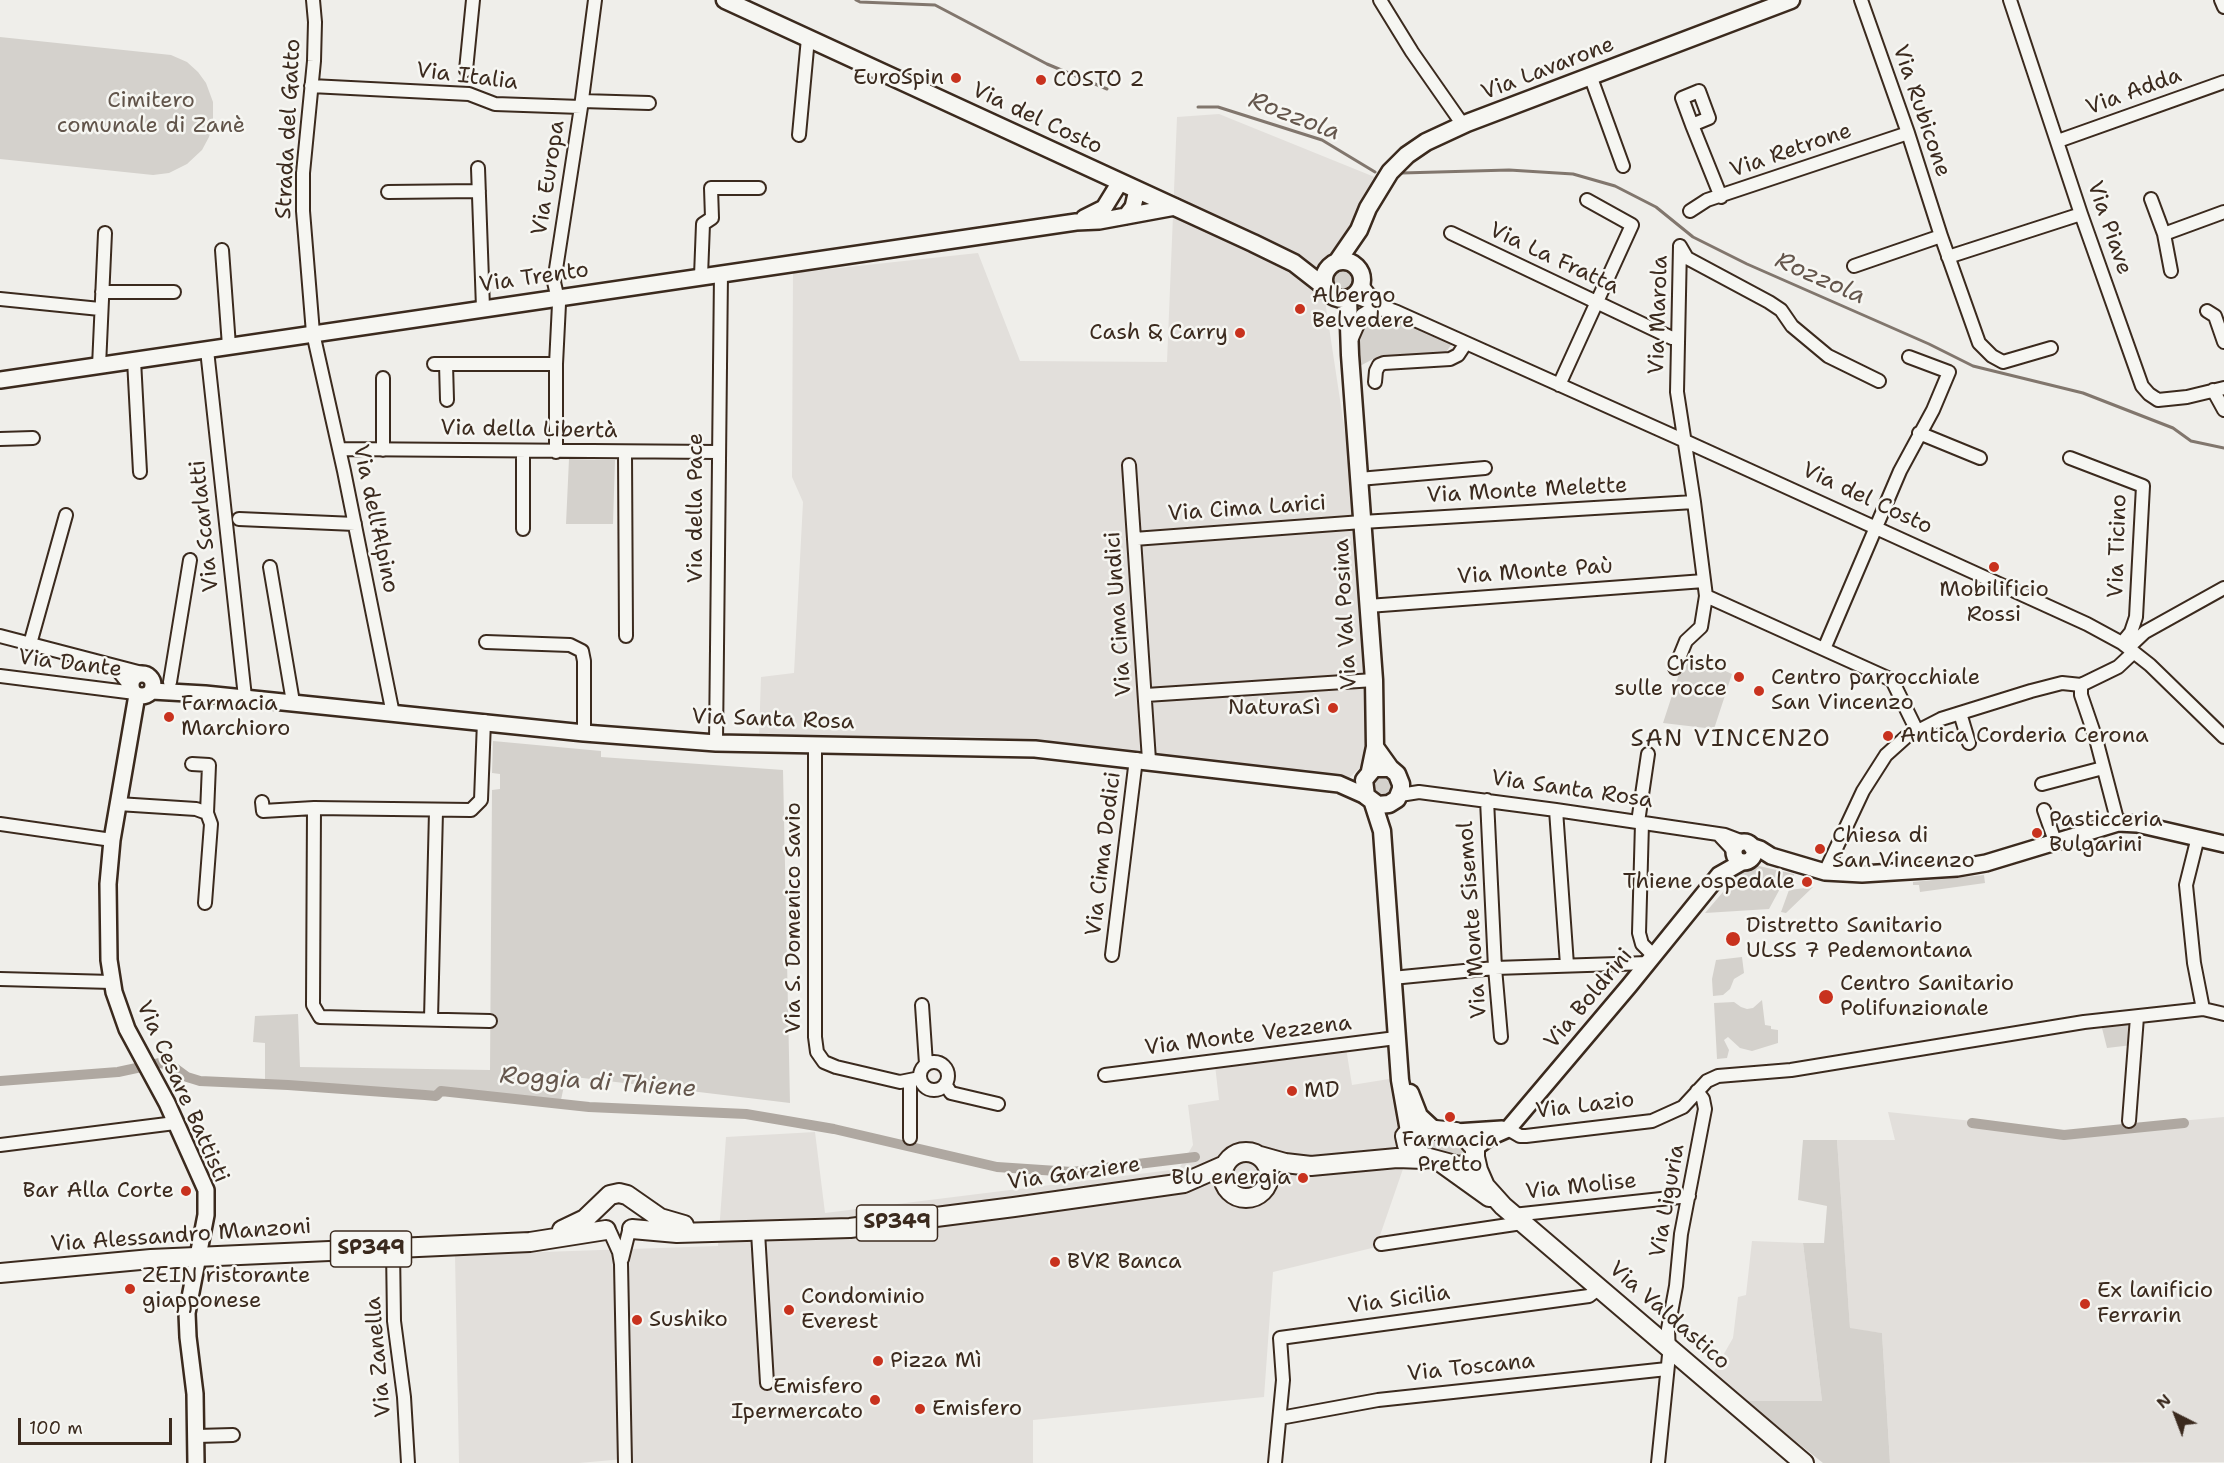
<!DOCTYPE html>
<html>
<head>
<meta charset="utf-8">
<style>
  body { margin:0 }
  #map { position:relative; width:2224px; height:1463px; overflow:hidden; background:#efeeea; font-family:"Shantell Sans",sans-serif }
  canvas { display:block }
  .north { position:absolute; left:2146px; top:1385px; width:60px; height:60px; -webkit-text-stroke:4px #f6f6f2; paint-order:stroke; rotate:318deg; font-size:16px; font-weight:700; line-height:24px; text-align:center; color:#3b2a1e }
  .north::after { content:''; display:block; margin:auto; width:21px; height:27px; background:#3b2a1e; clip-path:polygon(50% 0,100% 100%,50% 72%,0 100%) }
  .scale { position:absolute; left:18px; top:1418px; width:154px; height:27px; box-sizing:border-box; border:3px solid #3b2a1e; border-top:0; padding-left:8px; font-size:18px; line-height:21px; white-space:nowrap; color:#3b2a1e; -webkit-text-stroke:4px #f6f6f2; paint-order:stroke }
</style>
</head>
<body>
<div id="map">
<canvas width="2224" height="1463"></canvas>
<div class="north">N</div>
<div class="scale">100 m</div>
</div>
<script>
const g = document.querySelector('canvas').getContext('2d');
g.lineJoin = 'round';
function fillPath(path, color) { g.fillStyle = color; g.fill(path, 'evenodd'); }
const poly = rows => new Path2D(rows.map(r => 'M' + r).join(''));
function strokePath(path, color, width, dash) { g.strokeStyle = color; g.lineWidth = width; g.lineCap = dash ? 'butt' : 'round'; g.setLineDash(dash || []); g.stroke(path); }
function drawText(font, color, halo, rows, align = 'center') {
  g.font = font + ' "Shantell Sans",sans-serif'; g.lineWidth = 5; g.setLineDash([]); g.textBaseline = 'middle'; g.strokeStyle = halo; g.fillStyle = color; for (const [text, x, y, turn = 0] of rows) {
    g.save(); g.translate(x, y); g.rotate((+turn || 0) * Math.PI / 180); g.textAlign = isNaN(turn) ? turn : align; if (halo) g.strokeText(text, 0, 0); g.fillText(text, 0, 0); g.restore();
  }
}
fillPath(poly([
  [1219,114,1377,178,1321,274,1347,446,1369,759,1349,778,969,736,759,737,761,677,794,673,803,502,792,477,793,273,978,253,1020,361,1167,362,1177,117],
  [1346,1048,1352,1085,1389,1079,1404,1166,1376,1247,1273,1272,1264,1397,1033,1420,1033,1463,625,1463,624,1459,579,1463,459,1463,455,1255,718,1246,726,1137,815,1132,825,1213,1179,1169,1193,1145,1188,1105,1219,1100,1215,1065],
  [1888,1112,2066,1131,2224,1117,2224,1462,1890,1463,1882,1333,1850,1329,1837,1140,1895,1140],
  [1752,1241,1803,1243,1822,1401,1745,1401,1713,1373,1733,1338,1738,1297,1746,1295]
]), '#e2dfdb');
fillPath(poly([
  [0,37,171,55,187,62,198,72,206,83,213,102,213,123,209,137,202,150,187,164,169,173,153,175,0,159],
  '1331 280a12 12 0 1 1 24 0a12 12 0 1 1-24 0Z',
  [1382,313,1393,318,1453,342,1445,354,1375,358,1358,367,1360,325,1364,317],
  [569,459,615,460,613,524,566,524],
  [1688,654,1732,674,1714,729,1663,723,1680,671],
  [493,741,601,751,601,757,783,770,790,1103,566,1076,561,1100,265,1081,265,1043,253,1042,255,1016,298,1014,300,1067,490,1070,492,790,500,789,500,774,492,773],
  [1387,773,1394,787,1390,795,1381,798,1372,795,1369,778],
  [1759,866,1794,874,1793,882,1782,885,1769,909,1705,913,1740,872],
  [1984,875,1985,883,1920,892,1919,885,1913,885,1913,882],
  [1813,887,1786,913,1781,912,1789,890],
  [1742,957,1744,973,1734,979,1730,989,1723,995,1713,996,1712,979,1716,960],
  [1762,1000,1765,1025,1771,1026,1771,1029,1778,1030,1778,1043,1752,1051,1740,1048,1728,1037,1724,1040,1729,1050,1727,1058,1717,1059,1714,1003,1734,1002,1741,1007,1747,1009,1753,1008],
  [2132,1021,2132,1045,2107,1048,2102,1028,2105,1024],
  [1421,1139,1458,1145,1465,1152,1460,1159,1425,1149,1419,1143],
  [1803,1140,1837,1140,1850,1328,1882,1333,1890,1463,1823,1463,1745,1401,1822,1401,1803,1243,1824,1243,1827,1206,1798,1200]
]), '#d4d1cc');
strokePath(poly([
  [856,0,860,2,935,5,1047,64,1107,89],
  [1198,107,1218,107,1322,140,1375,172],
  [1402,173,1509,170,1573,174,1615,186,1656,207,1693,237,1747,264,1929,344,1973,366,2083,393,2173,428,2191,441,2224,448]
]), '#81766d', 3);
strokePath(poly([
  [0,1081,118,1072,160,1063,172,1066,187,1077,200,1081,288,1085,425,1095,436,1096,441,1091,589,1107,746,1114,834,1129,997,1167,1072,1172,1195,1157],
  [1972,1123,2064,1135,2184,1123]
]), '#afa8a1', 10);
const minor = poly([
  [313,0,315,22,314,61,303,173,303,211,313,333,344,471,393,714],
  [1380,0,1412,52,1463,125],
  [1861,0,1908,133,1941,236,1979,343,1992,356,2003,362,2051,348],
  [2010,0,2081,214,2142,386,2149,394,2158,400,2187,397,2224,388],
  [2221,0,2224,7],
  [466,70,473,0],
  [1591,78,1623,166],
  [311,86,469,94,495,104,581,107],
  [582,101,649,103],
  [1692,125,1709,118,1699,91,1682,98,1692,125,1721,197],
  [799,135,808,38],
  [2058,141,2224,82],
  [478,168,483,308],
  [388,192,479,191],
  [2151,199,2164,234,2171,271],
  [1690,211,1707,200,1908,133],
  [1451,233,1672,338],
  [2164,234,2224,212],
  [1680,246,1687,258,1769,302,1781,310,1792,326,1828,356,1879,381],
  [222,250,229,346],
  [1948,257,2081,214],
  [1854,266,1941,236],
  [701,276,703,224,712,218,711,188,759,188],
  [1361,284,1369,294,1379,301],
  [102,292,174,292],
  [1353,296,1397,312,1685,441,2087,624,2122,643,2150,665,2224,737],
  [0,299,100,309],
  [2207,311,2215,316,2224,342],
  [1352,338,1362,315,1372,309,1384,310],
  [207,350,245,697],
  [134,360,140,472],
  [434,364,446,364,447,400],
  [446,364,556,364],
  [99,366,105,233],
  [383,378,383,450],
  [1375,382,1376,371,1379,365,1384,363,1450,359,1458,355,1466,343],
  [1559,385,1632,225,1587,200],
  [2213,390,2224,410],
  [1919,433,1980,458],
  [0,439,33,438],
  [339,449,718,452],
  [556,452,556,364,559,304,554,282,581,107,595,0],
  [625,453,626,636],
  [2070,458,2143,486,2136,617,2131,632,2122,643],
  [1129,465,1149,760],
  [1359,479,1485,468],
  [239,519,355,524],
  [523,529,523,451],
  [1134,539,1362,522,1694,502],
  [270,567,293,702],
  [1706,596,1892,680,1917,731],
  [1368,606,1704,581],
  [0,636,142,673],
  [486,642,570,645,582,651,584,661,584,733],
  [30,644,66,515],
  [2128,648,2145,632,2224,588],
  [1824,649,1900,471,1933,410,1949,372,1909,357],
  [115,667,131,687],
  [1675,668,1686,641,1701,627,1706,596,1694,502,1677,392,1680,246],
  [0,676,135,693],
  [170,682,190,560],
  [2081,685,2081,695,2096,739,2118,823],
  [1146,695,1374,680],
  [1960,713,1969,743],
  [716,743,721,273],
  [815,745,815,1037,817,1052,824,1062,836,1067,900,1082,920,1078],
  [192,764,209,765,207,813],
  [2042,784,2103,768],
  [1400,795,1419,792,1556,810,1725,835,1746,843],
  [1487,800,1495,968,1501,1037],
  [262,802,263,811,314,808,471,810,481,800,484,721],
  [118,804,196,809,207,813,211,824,205,903],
  [314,808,313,1005,320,1017,490,1021],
  [1556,810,1567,965],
  [2044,810,2055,841],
  [1638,822,1648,754],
  [1642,823,1639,933,1642,944,1654,956],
  [0,824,112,840],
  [1719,835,1734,851],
  [2198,837,2186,885,2194,963,2203,1009],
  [1825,872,1863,791,1886,755,1906,737,1941,719,2031,691,2062,683,2081,685,2118,667,2134,652],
  [1112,955,1136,759],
  [1392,978,1495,968,1648,963],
  [0,979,112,982],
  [922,1005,926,1064],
  [431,1019,436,811],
  '920 1076a14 14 0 1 1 28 0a14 14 0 1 1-28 0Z',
  [1105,1075,1396,1038],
  [910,1081,910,1138],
  [945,1084,951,1093,998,1104],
  [2129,1121,2137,1017],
  [1508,1129,1520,1136,1526,1136,1652,1121,1683,1107,1707,1081,1718,1076,1791,1070,2084,1022,2203,1009,2224,1014],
  [0,1145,175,1123],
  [1513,1215,1689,1196],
  [610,1232,619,1252,621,1264,625,1463],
  [758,1232,767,1383],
  [1381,1244,1522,1223],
  [393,1248,394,1321,404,1397,408,1463],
  [622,1259,629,1231],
  [1280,1418,1378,1400,1667,1369],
  [197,1436,233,1435],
  [1275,1463,1283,1380,1280,1338,1589,1296,1599,1288],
  [1658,1463,1669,1355,1668,1329,1676,1286,1681,1234,1705,1109,1703,1099,1697,1091]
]);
const tertiary = poly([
  [1126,216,1133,207,1137,190],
  [1084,218,1104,208,1120,182],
  [0,380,1076,222,1099,221,1175,207],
  '131 685a11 11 0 1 1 22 0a11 11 0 1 1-22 0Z',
  [152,691,205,694,584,733,716,743,1035,749,1339,784,1366,796],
  [137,695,112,840,108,884,109,960,114,992,127,1029,167,1103,206,1190,206,1215,187,1313,188,1337,195,1394,196,1463],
  '1734 852a10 10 0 1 1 20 0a10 10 0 1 1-20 0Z',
  [1751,846,1760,849,1771,856,1825,872,1862,874,1957,868,1986,863,2118,823,2137,824,2224,844],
  [1456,1132,1502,1129],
  [1475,1148,1490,1137,1508,1129,1629,986,1719,875,1742,862]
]);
const secondary = poly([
  [725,0,1253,243,1294,263,1326,288],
  '1324 280a19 19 0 1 1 38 0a19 19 0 1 1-38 0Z',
  [1337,262,1359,230,1368,208,1390,172,1407,155,1426,142,1467,123,1791,0],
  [1348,298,1350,355,1374,680,1375,747,1370,771],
  [1375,747,1390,768,1397,774,1401,784,1401,789,1397,799,1389,804,1378,805,1366,796,1364,780,1374,768,1390,768],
  [1373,803,1382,831,1400,1080,1409,1131],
  [1410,1093,1419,1116,1433,1129]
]);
const primary = poly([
  [1425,1129,1456,1132,1464,1136,1475,1148,1475,1157,1468,1164,1459,1166,1418,1155,1407,1145,1405,1136,1411,1130,1425,1129],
  '1223 1175a23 23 0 1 1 46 0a23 23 0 1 1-46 0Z',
  [1260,1156,1285,1163,1311,1166,1397,1158,1424,1159],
  [1475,1157,1478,1170,1485,1186,1503,1206,1804,1463],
  [1443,1164,1489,1197],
  [632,1229,677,1233,850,1228,1014,1207,1184,1183,1225,1165],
  [562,1230,585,1219,610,1195,619,1193,627,1195,660,1218,684,1225],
  [0,1273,151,1259,530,1242,606,1230]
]);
strokePath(minor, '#3b2a1e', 16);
strokePath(tertiary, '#3b2a1e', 20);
strokePath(secondary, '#3b2a1e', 21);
strokePath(primary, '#3b2a1e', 22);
strokePath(minor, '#f6f6f2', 12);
strokePath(tertiary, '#f6f6f2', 15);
strokePath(secondary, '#f6f6f2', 16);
strokePath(primary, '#f6f6f2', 18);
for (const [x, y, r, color] of [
  [956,78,6,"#c8321e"],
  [1041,80,6,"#c8321e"],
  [1300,309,6,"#c8321e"],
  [1240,333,6,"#c8321e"],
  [1994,567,6,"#c8321e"],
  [1739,677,6,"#c8321e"],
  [1759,691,6,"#c8321e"],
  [1333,708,6,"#c8321e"],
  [169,717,6,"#c8321e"],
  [1888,736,6,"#c8321e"],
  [2037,833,6,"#c8321e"],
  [1820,849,6,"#c8321e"],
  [1807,882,6,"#c8321e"],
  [1733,939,8,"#c8321e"],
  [1826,997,8,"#c8321e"],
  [1292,1091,6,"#c8321e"],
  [1450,1117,6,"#c8321e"],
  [1303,1178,6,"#c8321e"],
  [186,1191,6,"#c8321e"],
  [1055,1262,6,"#c8321e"],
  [130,1289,6,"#c8321e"],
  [2085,1304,6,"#c8321e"],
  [789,1310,6,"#c8321e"],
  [637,1320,6,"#c8321e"],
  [878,1361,6,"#c8321e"],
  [875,1400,6,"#c8321e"],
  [920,1409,6,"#c8321e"]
]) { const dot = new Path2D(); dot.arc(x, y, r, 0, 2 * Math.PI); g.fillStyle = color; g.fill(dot); strokePath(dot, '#f6f6f2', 2); }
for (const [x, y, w] of [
  [897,1223,81],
  [371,1249,81]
]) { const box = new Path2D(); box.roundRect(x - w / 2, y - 18, w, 36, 4.5); g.fillStyle = '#f6f6f2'; g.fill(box); strokePath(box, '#3b2a1e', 1.5); }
drawText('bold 21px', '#3b2a1e', null, [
  ["SP349",897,1223],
  ["SP349",371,1249]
]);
drawText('22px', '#3b2a1e', '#f6f6f2', [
  ["Via Lavarone",1548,69,-21],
  ["Via Italia",467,77,7],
  ["Via Adda",2134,92,-20],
  ["Via Rubicone",1921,111,71],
  ["Via del Costo",1037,119,25],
  ["Strada del Gatto",289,129,-87],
  ["Via Retrone",1791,151,-19],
  ["Via Europa",549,178,-81],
  ["Via Piave",2109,228,71],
  ["Via La Fratta",1554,259,25],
  ["Via Trento",534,278,-8],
  ["Via Marola",1659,315,-88],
  ["Via della Libertà",529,430,1],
  ["Via Monte Melette",1527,491,-3],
  ["Via del Costo",1867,499,25],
  ["Via della Pace",696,508,-90],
  ["Via Cima Larici",1247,509,-4],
  ["Via dell'Alpino",375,519,78],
  ["Via Scarlatti",205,526,-96],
  ["Via Ticino",2118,546,-88],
  ["Via Monte Paù",1535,572,-4],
  ["Via Cima Undici",1119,614,-94],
  ["Via Val Posina",1346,614,-93],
  ["Via Dante",70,664,7],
  ["Via Santa Rosa",773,720,2],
  ["Via Santa Rosa",1572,790,8],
  ["Via Cima Dodici",1104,854,-83],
  ["Via S. Domenico Savio",794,918,-90],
  ["Via Monte Sisemol",1473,920,-94],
  ["Via Boldrini",1589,999,-50],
  ["Via Monte Vezzena",1248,1036,-7],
  ["Via Cesare Battisti",182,1092,66],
  ["Via Lazio",1585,1106,-7],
  ["Via Garziere",1074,1174,-8],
  ["Via Molise",1581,1187,-6],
  ["Via Liguria",1668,1201,-80],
  ["Via Alessandro Manzoni",181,1236,-4],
  ["Via Sicilia",1399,1300,-8],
  ["Via Valdastico",1669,1316,41],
  ["Via Zanella",379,1357,-95],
  ["Via Toscana",1471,1368,-6]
]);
drawText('22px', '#3b2a1e', '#f6f6f2', [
  ["EuroSpin",944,78,"right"],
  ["COSTO 2",1053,80],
  ["Albergo",1312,296],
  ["Belvedere",1312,321],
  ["Cash & Carry",1228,333,"right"],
  ["Mobilificio",1994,590,"center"],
  ["Rossi",1994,615,"center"],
  ["Cristo",1727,664,"right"],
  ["sulle rocce",1727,689,"right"],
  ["Centro parrocchiale",1771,678],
  ["San Vincenzo",1771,703],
  ["Farmacia",181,704],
  ["Marchioro",181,729],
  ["NaturaSì",1321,708,"right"],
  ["Antica Corderia Cerona",1900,736],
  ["Pasticceria",2049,820],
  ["Bulgarini",2049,845],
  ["Chiesa di",1832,836],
  ["San Vincenzo",1832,861],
  ["Thiene ospedale",1795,882,"right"],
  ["Distretto Sanitario",1746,926],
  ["ULSS 7 Pedemontana",1746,951],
  ["Centro Sanitario",1840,984],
  ["Polifunzionale",1840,1009],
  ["MD",1304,1091],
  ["Farmacia",1450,1140,"center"],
  ["Pretto",1450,1165,"center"],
  ["Blu energia",1291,1178,"right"],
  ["Bar Alla Corte",174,1191,"right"],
  ["BVR Banca",1067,1262],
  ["ZEIN ristorante",142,1276],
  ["giapponese",142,1301],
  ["Ex lanificio",2097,1291],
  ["Ferrarin",2097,1316],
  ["Condominio",801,1297],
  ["Everest",801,1322],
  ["Sushiko",649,1320],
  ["Pizza Mì",890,1361],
  ["Emisfero",863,1387,"right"],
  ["Ipermercato",863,1412,"right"],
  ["Emisfero",932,1409]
], 'left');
drawText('22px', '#61544a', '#f6f6f2', [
  ["Cimitero",151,101],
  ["comunale di Zanè",151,126]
]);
drawText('italic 24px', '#64564c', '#f6f6f2', [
  ["Rozzola",1294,117,21],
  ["Rozzola",1820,279,24],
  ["Roggia di Thiene",598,1083,4]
]);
g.letterSpacing = '1.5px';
drawText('24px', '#3b2a1e', '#f6f6f2', [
  ["SAN VINCENZO",1731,740]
]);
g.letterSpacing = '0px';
</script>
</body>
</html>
